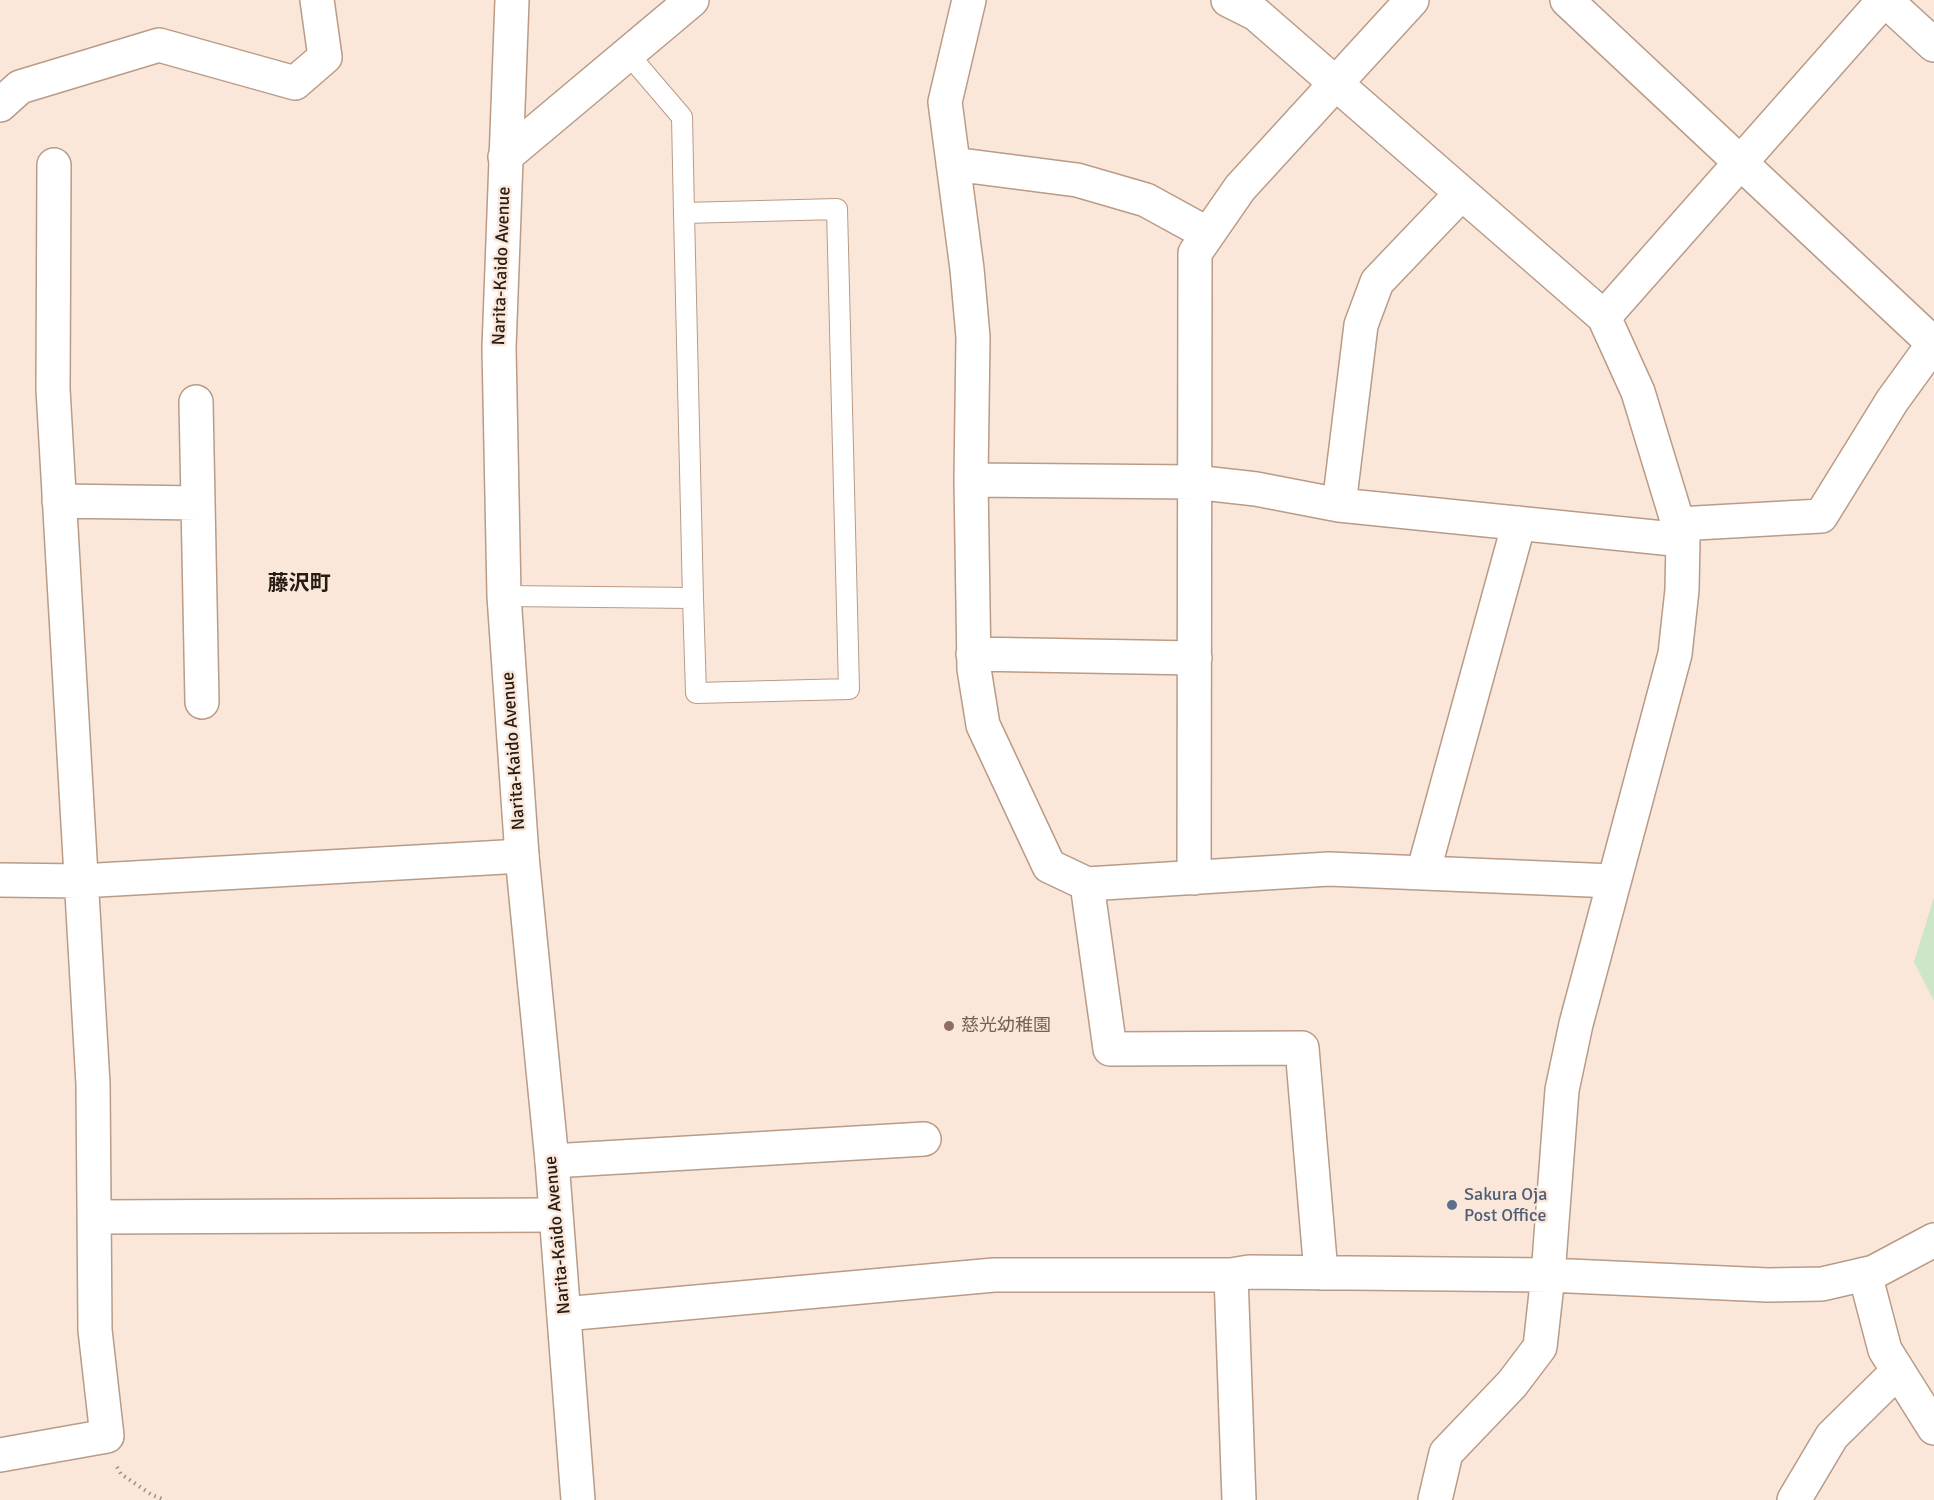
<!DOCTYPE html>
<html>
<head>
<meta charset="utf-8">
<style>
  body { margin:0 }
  canvas { display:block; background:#fbe7da }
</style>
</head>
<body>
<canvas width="1934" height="1500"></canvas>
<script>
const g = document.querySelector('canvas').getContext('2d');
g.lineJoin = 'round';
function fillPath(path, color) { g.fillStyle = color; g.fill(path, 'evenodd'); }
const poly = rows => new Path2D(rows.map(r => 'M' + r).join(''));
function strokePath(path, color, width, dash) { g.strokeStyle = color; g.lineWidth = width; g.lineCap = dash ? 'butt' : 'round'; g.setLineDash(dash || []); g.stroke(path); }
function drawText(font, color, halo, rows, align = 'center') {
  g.font = font + ' Signika,"Noto Sans JP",sans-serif'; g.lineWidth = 5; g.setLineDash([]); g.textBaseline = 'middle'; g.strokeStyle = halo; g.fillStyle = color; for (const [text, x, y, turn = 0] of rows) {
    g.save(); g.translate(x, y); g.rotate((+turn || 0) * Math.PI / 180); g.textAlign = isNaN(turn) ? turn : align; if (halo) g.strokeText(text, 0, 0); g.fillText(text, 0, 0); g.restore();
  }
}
fillPath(poly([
  [1934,897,1934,1001,1914,962]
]), '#cce6c7');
const service = poly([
  [629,55,682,117,684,213,693,598,696,693,849,689,837,209,684,213],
  [504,596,693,598]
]);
const minor = poly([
  [969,0,945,102,967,269,973,337,971,480,974,669,983,725,1049,866,1087,884],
  [1228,0,1256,14,1604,317,1638,392,1683,540,1682,590,1675,654,1576,1024,1562,1090,1548,1275,1540,1347,1512,1384,1446,1453,1435,1500],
  [1567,0,1934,344],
  [1885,0,1934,45],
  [0,105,20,87,159,45,295,83,325,57,317,0],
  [505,157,692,0],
  [953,164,1077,180,1146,200,1208,234],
  [1604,317,1884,0],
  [196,402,202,702],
  [971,480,1194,482,1256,489,1339,505,1683,540],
  [59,501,198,503],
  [1339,505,1361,325,1377,282,1461,194],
  [1678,524,1821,516,1892,401,1934,343],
  [973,654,1195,658],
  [1423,873,1519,523],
  [1194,878,1195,253,1240,188,1412,0],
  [0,880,81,881,522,856],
  [552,1161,924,1139],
  [96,1217,555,1215],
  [1321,1273,1302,1048,1110,1049,1087,884,1329,869,1613,881],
  [1865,1274,1885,1350,1934,1428],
  [1231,1275,1239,1500],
  [564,1314,994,1275,1231,1275,1249,1272,1548,1275,1768,1285,1822,1284,1874,1272,1934,1240],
  [0,1455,107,1436,95,1330,93,1084,53,389,54,165],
  [1794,1500,1832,1436,1898,1371]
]);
const tertiary = poly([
  [512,0,499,348,504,596,522,856,552,1161,578,1500]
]);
strokePath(service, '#b99b86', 22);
strokePath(minor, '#b99b86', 36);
strokePath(tertiary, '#b99b86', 36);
strokePath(poly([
  [117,1467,121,1474,152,1495,165,1500]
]), '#9d8d82', 4, [1.5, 4.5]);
strokePath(service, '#fff', 20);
strokePath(minor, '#fff', 33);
strokePath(tertiary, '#fff', 33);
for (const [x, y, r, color] of [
  [949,1026,6,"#8d6e63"],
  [1452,1205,6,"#5c6f8a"]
]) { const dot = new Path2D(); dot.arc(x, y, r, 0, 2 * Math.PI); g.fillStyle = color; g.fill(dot); strokePath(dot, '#fbe7da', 2); }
drawText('18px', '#271c14', '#fbe7da', [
  ["Narita-Kaido Avenue",502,266,-88],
  ["Narita-Kaido Avenue",514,751,-94],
  ["Narita-Kaido Avenue",558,1235,-95]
]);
drawText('18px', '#785e54', '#fbe7da', [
  ["慈光幼稚園",961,1026]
], 'left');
drawText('18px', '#4e5e75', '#fbe7da', [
  ["Sakura Oja",1464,1195],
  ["Post Office",1464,1216]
], 'left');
drawText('bold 21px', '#271c14', '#fbe7da', [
  ["藤沢町",299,584]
]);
</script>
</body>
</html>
